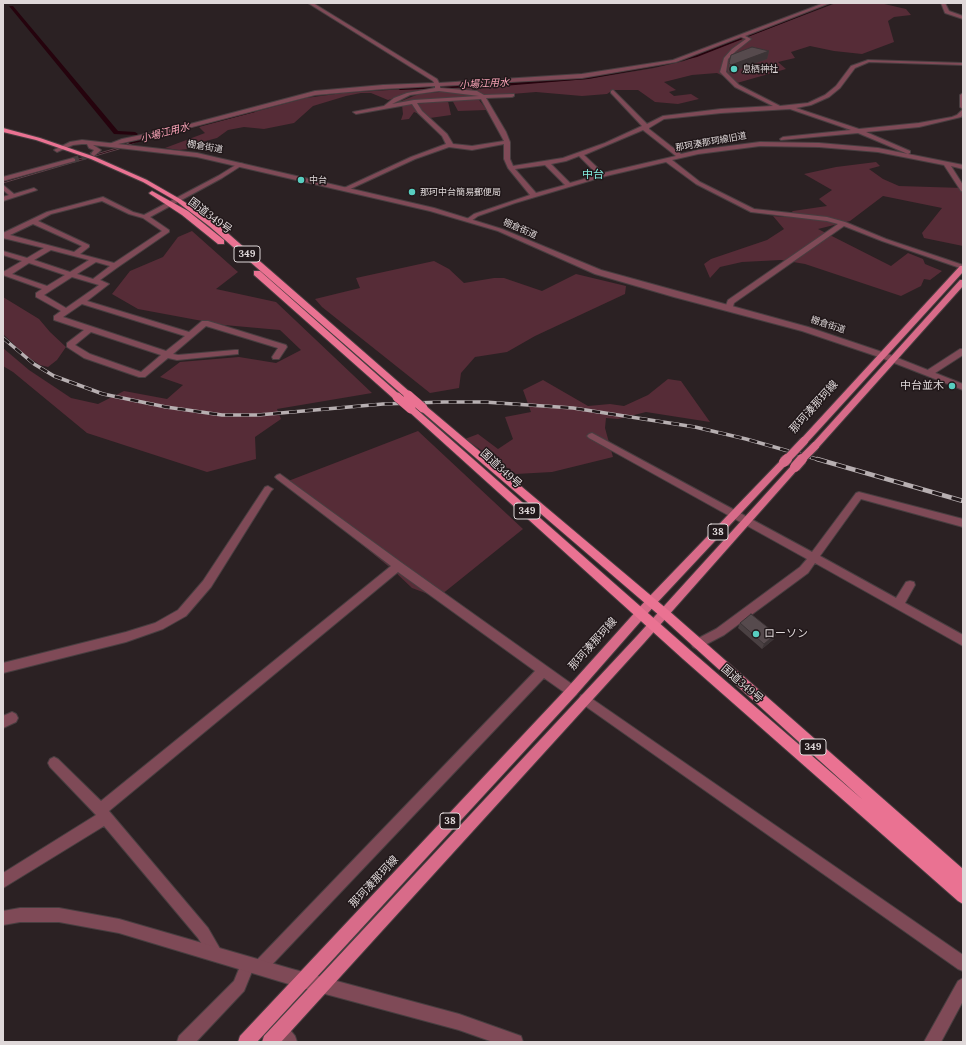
<!DOCTYPE html>
<html>
<head>
<meta charset="utf-8">
<style>
  body { margin:0 }
  #map { position:relative; width:966px; height:1045px; overflow:hidden; background:#2b2123; font-family:Lora,serif }
  canvas { display:block }
  .frame { position:absolute; inset:0; border:4px solid #dfd8d9; pointer-events:none }
</style>
</head>
<body>
<div id="map">
<canvas width="966" height="1045"></canvas>
<div class="frame"></div>
</div>
<script>
const g = document.querySelector('canvas').getContext('2d');
g.lineJoin = 'round';
function fillPath(path, color) { g.fillStyle = color; g.fill(path, 'evenodd'); }
const poly = rows => new Path2D(rows.map(r => 'M' + r).join(''));
function strokePath(path, color, width, dash) { g.strokeStyle = color; g.lineWidth = width; g.lineCap = dash ? 'butt' : 'round'; g.setLineDash(dash || []); g.stroke(path); }
function drawText(font, color, halo, rows, align = 'center') {
  g.font = font + ' Lora,"Noto Sans JP",serif'; g.lineWidth = 3; g.setLineDash([]); g.textBaseline = 'middle'; g.strokeStyle = halo; g.fillStyle = color; for (const [text, x, y, turn = 0] of rows) {
    g.save(); g.translate(x, y); g.rotate((+turn || 0) * Math.PI / 180); g.textAlign = isNaN(turn) ? turn : align; if (halo) g.strokeText(text, 0, 0); g.fillText(text, 0, 0); g.restore();
  }
}
fillPath(poly([
  [836,3,880,3,906,9,911,15,894,17,888,21,894,42,862,54,834,51,810,46,791,52,795,58,778,62,786,69,737,83,717,73,692,75,664,82,676,90,669,92,674,96,691,94,699,99,678,104,655,102,638,90,613,90,607,94,582,96,536,92,487,96,479,92,442,88,442,87,504,85,588,79,654,68,684,61],
  [420,88,426,91,408,94,388,100,371,93,361,93,346,96,313,106,294,123,264,129,244,127,228,130,217,138,202,142,188,149,179,150,165,148,205,133,199,127,306,98,343,93],
  [450,91,475,96,479,100,487,110,458,111,451,98,396,103,419,94],
  [448,101,451,115,430,118,414,112,409,119,401,120,403,114,402,105],
  [876,162,880,166,869,169,883,179,899,186,963,188,963,246,924,238,922,233,942,208,883,196,850,221,818,229,891,266,908,253,923,259,925,264,942,271,930,280,924,279,921,286,901,296,805,264,781,260,742,262,720,267,710,278,704,264,711,259,767,240,784,229,773,216,785,217,793,211,827,206,819,199,832,190,804,174,836,167],
  [192,231,238,272,216,289,276,302,372,393,277,409,281,419,255,437,256,459,207,472,87,433,13,372,3,366,3,348,29,370,71,398,98,404,124,391,167,399,183,385,160,377,180,362,239,357,276,363,301,350,280,330,224,325,138,309,112,294,130,271,163,257,178,237],
  [434,261,449,269,464,283,494,278,504,278,542,291,576,274,626,286,625,294,535,336,507,352,475,357,461,373,459,388,430,393,322,307,315,299,360,288,356,278],
  [3,297,39,319,50,332,66,347,57,360,48,367,40,365,25,355,3,334],
  [668,379,681,381,710,422,646,412,618,419,606,418,605,428,613,457,552,472,516,474,465,439,478,434,498,449,513,439,505,417,531,412,523,390,543,380,588,406,610,404,624,406,648,395],
  [418,431,523,529,441,595,428,594,412,588,393,570,318,509,283,483]
]), '#562c37');
const water = poly([
  [141,138,141,140,119,149,3,183,3,181,117,148,141,138]
]);
fillPath(water, '#25030d');
strokePath(water, '#5d434a', 1);
fillPath(poly([
  [828,3,834,3,697,57,665,65,588,79,503,86,400,90,397,88,400,86,503,82,588,75,665,63,693,55,828,3],
  [9,6,13,6,118,131,135,132,138,134,137,135,114,134,9,6],
  [253,109,255,110,255,112,131,144,128,142,253,109]
]), '#25030d');
strokePath(poly([
  [73,160,94,154]
]), '#463c3e', 6, [6, 3]);
const minor = poly([
  [308,3,313,3,437,79,439,83,582,74,673,60,824,3,830,3,745,36,751,39,736,51,728,59,726,72,739,85,780,106,808,103,825,95,836,86,851,66,868,60,963,63,963,65,869,62,855,68,840,88,829,97,811,105,796,108,859,129,919,123,952,117,957,115,963,109,963,115,961,117,919,127,866,132,910,151,910,153,908,154,858,133,781,140,780,139,783,137,851,130,790,109,721,113,664,119,649,128,649,129,681,154,698,150,760,142,819,143,878,148,963,165,963,169,951,166,963,185,963,192,961,191,944,165,878,152,819,147,760,146,698,154,672,160,700,182,754,209,827,217,845,222,886,239,963,265,963,269,882,241,844,226,734,303,732,310,729,310,725,308,728,300,838,224,827,221,751,212,696,184,666,162,606,176,515,203,478,216,471,221,467,221,467,219,474,214,530,195,508,168,504,159,504,144,472,150,449,147,415,159,348,190,344,190,344,188,411,157,446,144,442,136,418,113,412,104,356,114,353,112,384,106,394,98,407,93,435,88,435,86,383,89,315,95,177,131,109,146,109,144,122,139,175,128,315,91,383,85,434,83,433,81,308,3],
  [741,37,746,39,732,49,724,58,720,72,735,87,773,106,721,109,663,116,647,124,613,90,611,91,611,93,642,126,605,143,563,158,513,166,510,159,510,142,506,132,486,98,512,97,514,96,514,94,484,95,477,91,440,88,440,86,582,78,676,62,741,37],
  [439,91,479,96,414,100,392,104,410,95,439,91],
  [481,99,504,141,472,146,453,144,447,134,422,111,417,103,481,99],
  [643,130,676,156,603,173,584,155,643,130],
  [579,156,598,175,570,183,551,164,566,161,579,156],
  [545,165,565,185,536,193,515,169,545,165],
  [941,3,945,3,949,11,963,16,963,19,945,13,941,3],
  [963,93,963,109,960,107,960,95,963,93],
  [239,163,244,164,222,178,150,217,169,230,169,232,118,267,100,280,109,284,87,301,189,332,202,321,208,321,286,345,287,347,279,359,273,359,272,357,278,348,206,326,173,354,178,355,235,350,238,350,238,354,177,360,168,358,145,377,139,377,84,358,67,347,67,343,84,330,54,320,54,316,61,311,36,297,36,293,42,289,3,275,3,272,22,261,3,255,3,251,27,258,44,248,3,238,3,233,47,212,103,197,133,212,144,215,218,176,239,163],
  [102,201,129,214,143,218,162,231,114,263,80,254,89,247,89,245,38,221,51,214,102,201],
  [33,224,82,246,74,252,10,235,33,224],
  [51,250,89,260,70,272,34,260,51,250],
  [96,262,110,266,93,279,77,274,96,262],
  [29,263,65,275,47,286,12,274,29,263],
  [72,277,99,285,66,308,44,295,72,277],
  [82,304,185,336,166,351,63,317,82,304],
  [91,332,161,355,141,372,90,354,75,345,91,332],
  [3,185,14,194,34,188,37,190,3,201,3,197,9,195,3,190,3,185],
  [960,349,963,349,963,355,932,375,926,375,925,373,926,371,960,349],
  [592,433,812,552,856,493,859,492,963,519,963,527,861,499,820,556,896,598,906,582,910,581,914,582,915,585,905,603,963,635,963,646,815,563,808,573,724,635,701,647,697,649,693,647,691,644,693,641,716,629,800,567,807,559,589,438,587,436,589,434,592,433],
  [280,474,402,563,576,687,578,691,576,695,572,696,568,695,544,678,265,972,260,974,255,972,253,969,244,991,196,1042,177,1042,179,1036,234,981,243,959,248,957,253,959,255,962,535,671,398,572,109,811,208,928,223,954,221,959,216,961,211,959,198,938,104,826,3,888,3,873,96,815,50,767,48,763,50,759,54,757,58,759,101,801,391,566,277,479,275,477,277,475,280,474],
  [268,486,273,489,271,491,211,587,186,616,163,629,126,642,3,673,3,663,126,632,155,623,178,610,203,581,265,487,268,486],
  [585,694,963,955,963,971,958,969,581,703,579,699,581,695,585,694],
  [12,712,16,714,18,718,16,722,3,728,3,716,12,712],
  [280,1023,286,1025,295,1036,297,1042,279,1042,272,1031,274,1025,280,1023]
]);
const tertiary = poly([
  [82,140,197,153,434,208,502,229,601,270,808,327,885,353,963,384,963,390,879,357,802,331,674,297,595,274,498,231,430,211,197,157,93,145,101,150,94,156,91,154,94,150,89,148,87,144,82,144,73,145,57,152,54,150,70,142,82,140],
  [73,158,75,159,75,161,3,181,3,177,73,158],
  [20,908,59,908,119,919,292,969,459,1014,521,1036,523,1042,493,1042,459,1030,292,985,119,933,59,922,20,922,3,925,3,911,20,908],
  [963,978,963,1001,941,1042,924,1042,958,981,963,978]
]);
const primary = poly([
  [960,266,963,266,963,272,807,443,801,443,799,441,801,439,960,266],
  [960,280,963,280,963,286,818,448,812,448,810,446,812,444,960,280],
  [784,459,787,460,789,462,787,464,655,605,576,695,257,1042,238,1042,240,1036,568,687,647,599,781,460,784,459],
  [795,464,800,467,798,469,644,643,281,1042,262,1042,264,1036,636,637,792,465,795,464]
]);
const trunk = poly([
  [3,128,40,138,95,157,147,180,180,199,215,222,411,393,413,395,411,397,405,397,209,226,176,201,143,182,91,159,36,140,3,132,3,128],
  [152,191,188,211,224,240,224,244,218,244,182,215,150,194,149,193,152,191],
  [254,271,260,271,400,395,402,397,400,399,394,399,254,275,254,271],
  [423,405,426,406,668,610,963,869,963,904,958,901,683,659,406,409,408,407,414,407,691,651,863,800,660,616,420,410,418,408,423,405]
]);
strokePath(minor, '#483e40', 2);
strokePath(tertiary, '#483e40', 2);
strokePath(primary, '#483e40', 2);
strokePath(trunk, '#483e40', 2);
fillPath(minor, '#7f4a57');
fillPath(tertiary, '#7f4a57');
fillPath(primary, '#d86b89');
fillPath(trunk, '#ea7292');
const railFar1 = poly([
  [3,338,34,364,54,376,103,394,166,407,222,415,258,415,383,404,444,402,484,402,573,408,695,427,746,439,820,460]
]);
const rail = poly([
  [817,459,963,501]
]);
strokePath(railFar1, '#b7afb1', 3.5);
strokePath(rail, '#b7afb1', 4.5);
strokePath(railFar1, '#21181a', 2.5, [8]);
strokePath(rail, '#21181a', 3, [10]);
const primaryBridgeFar1 = poly([
  [786,460,804,441],
  [801,460,815,446]
]);
const primaryBridge = poly([
  [784,462,787,459],
  [795,467,802,459]
]);
const trunkBridge = poly([
  [408,395,423,408],
  [397,397,411,409]
]);
strokePath(primaryBridgeFar1, '#483e40', 10, []);
strokePath(primaryBridge, '#483e40', 12, []);
strokePath(trunkBridge, '#483e40', 10, []);
strokePath(primaryBridgeFar1, '#d86b89', 8);
strokePath(primaryBridge, '#d86b89', 10);
strokePath(trunkBridge, '#ea7292', 9);
fillPath(poly([
  [769,51,767,59,729,73,728,71,731,55],
  [740,623,776,634,774,639,762,649,738,628]
]), '#4a4042');
fillPath(poly([
  [769,51,767,59,729,73,731,65],
  [776,634,774,639,762,649,764,644]
]), '#3c3436');
const building = poly([
  [752,47,769,51,731,65,729,63,731,55,752,47],
  [751,614,776,634,764,644,740,623,751,614]
]);
fillPath(building, '#564a4d');
strokePath(building, '#3c3436', 1);
for (const [x, y, r, color] of [
  [734,69,4,"#58cec0"],
  [301,180,4,"#58cec0"],
  [412,192,4,"#58cec0"],
  [952,386,4,"#58cec0"],
  [756,634,4,"#58cec0"]
]) { const dot = new Path2D(); dot.arc(x, y, r, 0, 2 * Math.PI); g.fillStyle = color; g.fill(dot); strokePath(dot, '#21181a', 1.5); }
drawText('9px', '#dfd8d9', '#21181a', [
  ["息栖神社",742,69],
  ["中台",309,180],
  ["那珂中台簡易郵便局",420,192]
], 'left');
drawText('9px', '#dfd8d9', '#21181a', [
  ["那珂湊那珂線旧道",711,142,-10],
  ["棚倉街道",205,147,10],
  ["棚倉街道",520,229,23],
  ["棚倉街道",828,325,18]
]);
drawText('italic 10px', '#fca5b9', '#21181a', [
  ["小場江用水",484,84,-3],
  ["小場江用水",165,133,-15]
]);
for (const [x, y, w] of [
  [247,254,26],
  [527,511,26],
  [718,532,20],
  [813,747,26],
  [450,821,20]
]) { const box = new Path2D(); box.roundRect(x - w / 2, y - 8, w, 16, 3); g.fillStyle = '#21181a'; g.fill(box); strokePath(box, '#dfd8d9', 1); }
drawText('bold 10px', '#dfd8d9', null, [
  ["349",247,254],
  ["349",527,511],
  ["38",718,532],
  ["349",813,747],
  ["38",450,821]
]);
drawText('11px', '#85eee0', '#21181a', [
  ["中台",593,175]
]);
drawText('11px', '#dfd8d9', '#21181a', [
  ["国道349号",210,216,37],
  ["那珂湊那珂線",814,407,-48],
  ["国道349号",501,469,42],
  ["那珂湊那珂線",593,644,-48],
  ["国道349号",742,684,41],
  ["那珂湊那珂線",374,882,-47]
]);
drawText('11px', '#dfd8d9', '#21181a', [
  ["中台並木",944,386],
  ["ローソン",764,634,"left"]
], 'right');
</script>
</body>
</html>
